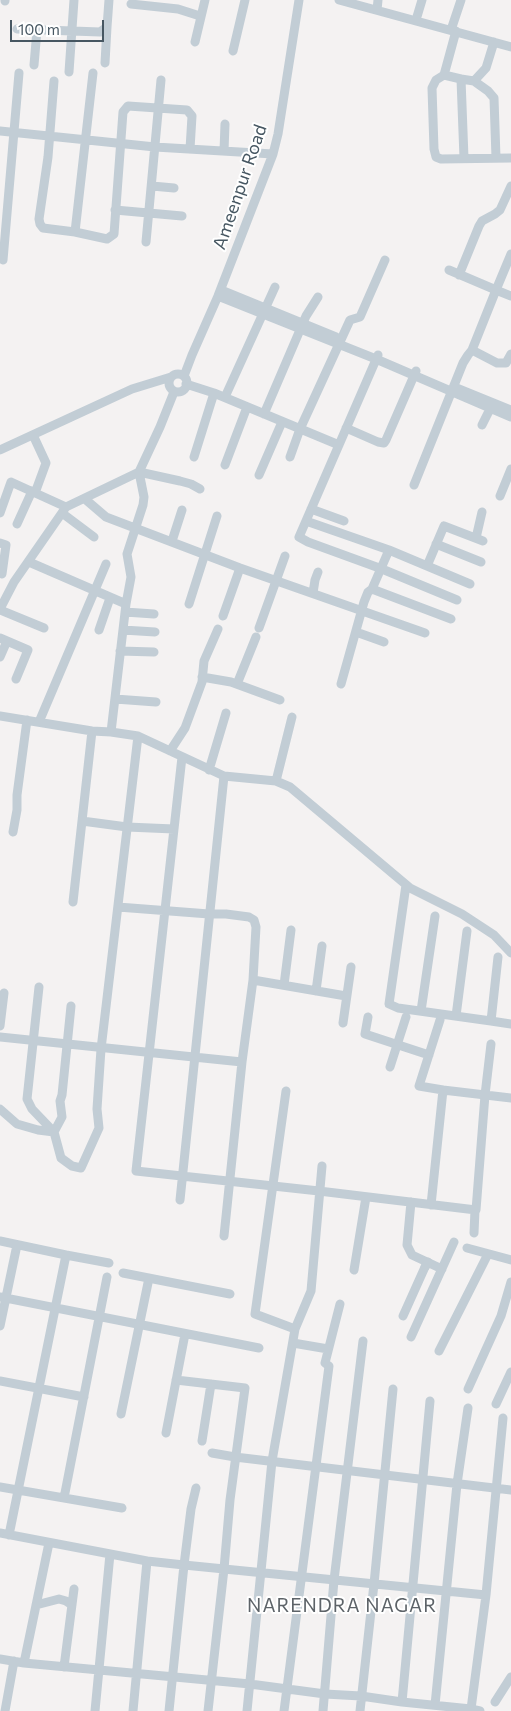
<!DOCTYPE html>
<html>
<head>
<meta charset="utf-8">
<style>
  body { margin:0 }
  #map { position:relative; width:511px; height:1711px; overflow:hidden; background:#f4f2f2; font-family:Commissioner,sans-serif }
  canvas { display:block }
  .scale { position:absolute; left:10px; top:20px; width:94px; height:22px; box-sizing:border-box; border:2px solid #475762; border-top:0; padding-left:6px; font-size:15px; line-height:18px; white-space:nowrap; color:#475762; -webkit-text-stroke:4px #fff; paint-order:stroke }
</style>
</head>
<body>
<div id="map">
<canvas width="511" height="1711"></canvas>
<div class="scale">100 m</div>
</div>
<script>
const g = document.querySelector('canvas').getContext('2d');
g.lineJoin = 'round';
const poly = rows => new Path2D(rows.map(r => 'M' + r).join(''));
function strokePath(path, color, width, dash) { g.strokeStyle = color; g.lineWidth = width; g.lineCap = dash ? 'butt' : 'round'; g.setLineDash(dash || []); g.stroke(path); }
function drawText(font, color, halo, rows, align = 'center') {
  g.font = font + ' Commissioner,sans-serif'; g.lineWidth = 4; g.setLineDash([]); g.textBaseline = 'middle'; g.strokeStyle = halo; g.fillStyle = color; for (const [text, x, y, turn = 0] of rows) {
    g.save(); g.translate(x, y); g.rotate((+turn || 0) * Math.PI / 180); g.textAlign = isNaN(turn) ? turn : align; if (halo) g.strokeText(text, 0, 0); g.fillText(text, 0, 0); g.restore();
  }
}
strokePath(poly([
  [339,0,511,47],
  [5,1,5,0],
  [131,4,178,9,200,16],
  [377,10,378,0],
  [416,20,422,0],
  [17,29,100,32,107,27,109,0],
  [451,30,461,0],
  [456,31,444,75,461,79],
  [195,42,205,0],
  [233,51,245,0],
  [105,63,107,27],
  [34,65,37,30],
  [69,72,74,0],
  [444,75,436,80,432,88,434,149,436,157,441,159,511,158],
  [54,81,48,157,39,219,40,224,43,228,75,232,107,239,114,234,123,112,128,106,187,110,192,116,190,149],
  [474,81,488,91,494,98,496,158],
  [0,131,155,147,273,154],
  [224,151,225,124],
  [464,158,461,79,474,81,486,68,494,42],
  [152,186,174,188],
  [115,210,182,216],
  [75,232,93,73],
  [146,242,161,80],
  [511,254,496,290,511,296],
  [3,260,19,73],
  [449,270,496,290,472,350],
  [459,275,479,226,482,221,495,214,500,210,511,186],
  [221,290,336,337],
  [218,296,376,359,511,417],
  [378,355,299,537,308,542,382,569,457,600],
  '169 383a9 9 0 1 1 18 0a9 9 0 1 1-18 0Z',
  [184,376,192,355,218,296,273,154,278,134,299,0],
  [186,384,214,393,339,445],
  [454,387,511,410],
  [225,397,275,287],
  [264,414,306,316,318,297],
  [482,425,493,403],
  [346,428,378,442,384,443,386,440,416,371],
  [33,435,46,463,35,493],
  [0,450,132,389,171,377],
  [194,457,214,393],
  [290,457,300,429,350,320,360,317,385,260],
  [225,465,247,407],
  [259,475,282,422],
  [414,485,463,363,468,355,472,350,497,363,506,363,511,354],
  [500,496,511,469],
  [85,499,106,517,240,568,425,633],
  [311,509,344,521],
  [0,513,11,482,66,507],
  [62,513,94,537],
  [306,521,389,550,470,584],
  [17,524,32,491],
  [476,538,482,512],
  [172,541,182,510],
  [0,543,6,545,2,574],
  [436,544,481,562],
  [29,562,126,604],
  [427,566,444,526,483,541],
  [372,589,451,619],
  [313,593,315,580,318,572],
  [189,604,217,516],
  [0,609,14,582,66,507,139,472,160,427,174,392],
  [0,610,44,628],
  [125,612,154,614],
  [223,616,240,568],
  [259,628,285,556],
  [99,630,110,598],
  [123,630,155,632],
  [356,632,384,642],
  [0,638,28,650,16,679],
  [120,651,154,652],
  [0,657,7,641],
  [202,677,231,682,280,700],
  [237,684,256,637],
  [341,684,364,602,368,592,372,589,389,550],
  [115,699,156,702],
  [0,716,92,731,111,732,138,736,224,776,276,781,290,787,410,888,462,914,494,935,511,953],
  [39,722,106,564],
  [111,732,126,604,131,577,127,554,143,505,144,497,139,472,180,481,191,484,200,489],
  [170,751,185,728,202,682,204,661,218,629],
  [182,757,136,1171,319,1191,476,1210,485,1095,491,1044],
  [209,770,226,713],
  [276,781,292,717],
  [82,821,127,827,174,829],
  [13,832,17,810,17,795,27,720],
  [406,885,389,1004,398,1008,491,1021],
  [73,902,92,731],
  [118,907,209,914,226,914,249,917,254,920,256,927,253,980,346,996],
  [498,957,491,1021,511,1024],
  [284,985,291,930],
  [39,987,27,1099,32,1109,54,1132],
  [316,991,322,946],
  [71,1006,62,1095,60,1101,62,1117,54,1132,61,1158,72,1166,81,1168,99,1128,97,1109,101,1049,138,736],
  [421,1011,435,916],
  [456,1016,467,931],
  [368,1017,365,1034,429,1055],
  [440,1020,419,1086,443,1090],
  [343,1023,351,967],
  [0,1026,4,993],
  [0,1037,242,1062,224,1236],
  [242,1062,253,980],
  [390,1067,406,1017],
  [286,1091,255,1314,295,1329],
  [0,1109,17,1124,38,1130,54,1132],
  [180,1200,224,776],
  [411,1202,407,1245,412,1255,442,1269],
  [431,1205,443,1090,511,1098],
  [474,1233,475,1210],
  [0,1241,66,1255,9,1535],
  [467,1248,511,1260],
  [66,1255,109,1263],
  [354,1270,366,1197],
  [123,1273,230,1294],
  [0,1297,259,1348],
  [403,1316,425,1267],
  [0,1326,17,1245],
  [411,1337,454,1242],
  [293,1343,328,1349],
  [439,1351,488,1254],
  [176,1380,245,1388,230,1500,224,1569,208,1711],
  [0,1381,84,1397],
  [468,1389,501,1316,511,1282],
  [496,1404,511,1372],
  [121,1414,149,1278],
  [166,1433,185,1334],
  [202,1441,211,1384],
  [212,1453,235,1457,511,1490],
  [0,1487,122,1508],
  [64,1498,107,1277],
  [0,1533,147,1561,133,1711],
  [147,1561,184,1565,191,1509,196,1488],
  [36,1605,59,1599,66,1601,72,1605],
  [0,1659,24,1663,250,1684,325,1694,361,1696,402,1702,471,1709,480,1711],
  [24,1663,49,1543],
  [64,1667,74,1589],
  [402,1702,430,1401],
  [495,1702,511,1677],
  [435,1705,457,1484,468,1408],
  [471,1709,486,1595,503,1418],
  [5,1711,14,1661],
  [95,1711,110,1554],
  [169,1711,184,1565,486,1595],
  [247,1711,272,1461,295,1329,311,1291,322,1166],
  [284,1711,329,1366,325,1363,340,1304],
  [323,1711,334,1580,363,1341],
  [360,1711,374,1584,393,1389]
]), '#c2cdd5', 9);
strokePath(poly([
  [425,1267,428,1262]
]), '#c2cdd5', 9);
drawText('18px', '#475762', '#fff', [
  ["Ameenpur Road",240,187,-71]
]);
g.letterSpacing = '1px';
drawText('19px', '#5d6368', '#fff', [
  ["NARENDRA NAGAR",342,1606]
]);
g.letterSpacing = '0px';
</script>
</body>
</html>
